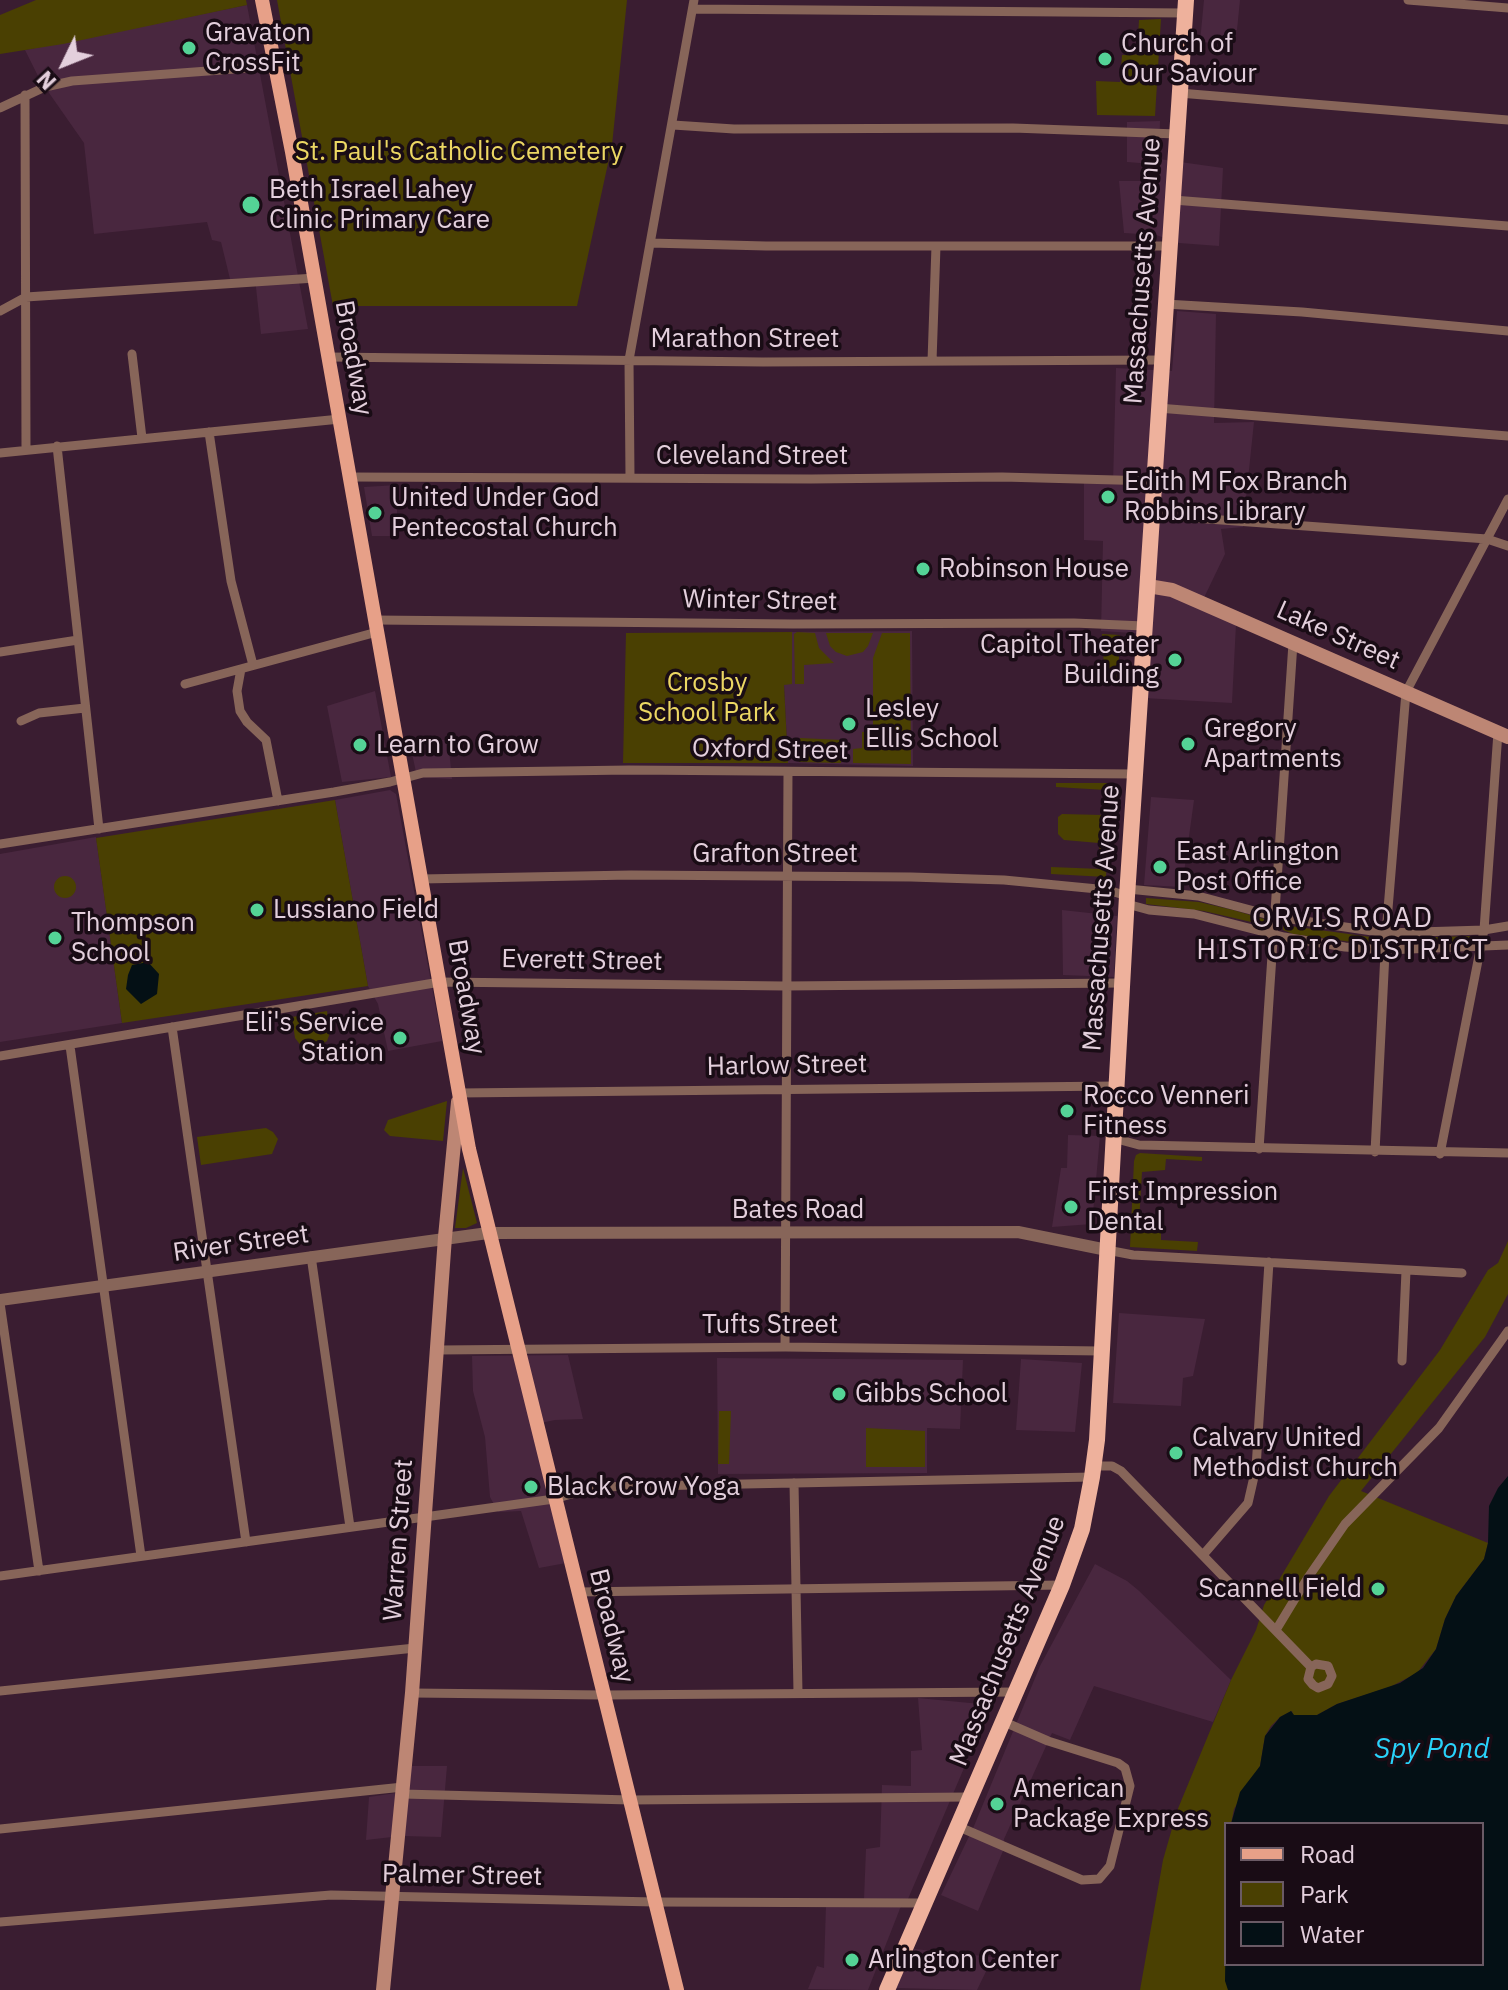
<!DOCTYPE html>
<html>
<head>
<meta charset="utf-8">
<style>
  body { margin:0 }
  #map { position:relative; width:1508px; height:1990px; overflow:hidden; background:#3a1d31; font-family:"IBM Plex Sans",sans-serif }
  canvas { display:block }
  .legend { position:absolute; left:1224px; top:1822px; width:260px; height:144px; box-sizing:border-box; background:#190c15; border:2px solid #6a5a65; margin:0; padding:10px 14px; list-style:none; font-size:24px; color:#e3cfdc }
  .legend li { display:flex; align-items:center; gap:16px; height:40px }
  .legend b { width:40px; border:2px solid #6a5a65 }
  .north { position:absolute; left:24px; top:24px; width:80px; height:80px; -webkit-text-stroke:6px #190c15; paint-order:stroke; rotate:227deg; font-size:22px; font-weight:700; line-height:32px; text-align:center; color:#e3cfdc }
  .north::after { content:''; display:block; margin:auto; width:28px; height:36px; background:#e3cfdc; clip-path:polygon(50% 0,100% 100%,50% 72%,0 100%) }
</style>
</head>
<body>
<div id="map">
<canvas width="1508" height="1990"></canvas>
<ul class="legend">
<li><b style="height:10px;background:#e7a088"></b>Road</li>
<li><b style="height:22px;background:#4a4002"></b>Park</li>
<li><b style="height:22px;background:#041015"></b>Water</li>
</ul>
<div class="north">N</div>
</div>
<script>
const g = document.querySelector('canvas').getContext('2d');
g.lineJoin = 'round';
function fillPath(path, color) { g.fillStyle = color; g.fill(path, 'evenodd'); }
const poly = rows => new Path2D(rows.map(r => 'M' + r).join(''));
function strokePath(path, color, width, dash) { g.strokeStyle = color; g.lineWidth = width; g.lineCap = dash ? 'butt' : 'round'; g.setLineDash(dash || []); g.stroke(path); }
function drawText(font, color, halo, rows, align = 'center') {
  g.font = font + ' "IBM Plex Sans",sans-serif'; g.lineWidth = 7; g.setLineDash([]); g.textBaseline = 'middle'; g.strokeStyle = halo; g.fillStyle = color; for (const [text, x, y, turn = 0] of rows) {
    g.save(); g.translate(x, y); g.rotate((+turn || 0) * Math.PI / 180); g.textAlign = isNaN(turn) ? turn : align; if (halo) g.strokeText(text, 0, 0); g.fillText(text, 0, 0); g.restore();
  }
}
fillPath(poly([
  [1204,0,1240,0,1237,30,1231,30,1230,44,1200,42],
  [247,5,308,329,261,334,255,278,230,279,221,242,212,240,207,222,94,234,84,143,40,80,25,50],
  [1160,121,1159,159,1223,168,1219,246,1179,243,1156,235,1124,233,1119,181,1151,181,1152,164,1127,162,1127,122],
  [1177,311,1216,314,1214,423,1254,422,1243,527,1221,529,1225,554,1200,606,1236,624,1232,703,1144,698,1148,634,1101,631,1103,541,1084,540,1084,483,1113,484,1116,368,1172,371],
  [398,485,396,536,372,536,364,487],
  [912,631,913,766,788,763,784,684,792,683,792,632],
  [375,691,391,777,342,782,327,706],
  [409,739,448,740,452,779,417,777],
  [390,790,396,794,442,1041,388,1051,378,1004,368,986,335,800],
  [1151,797,1194,800,1182,887,1144,885],
  [96,837,122,1023,0,1042,0,854],
  [1062,910,1117,916,1114,977,1063,975],
  [1068,1135,1100,1136,1092,1224,1052,1227,1061,1168,1067,1168],
  [1119,1313,1205,1319,1193,1376,1183,1378,1181,1406,1113,1403],
  [568,1355,583,1419,555,1420,531,1425,566,1563,539,1568,521,1511,498,1512,490,1497,485,1437,473,1391,472,1356],
  [717,1358,963,1360,960,1429,927,1428,927,1473,718,1474],
  [1021,1359,1082,1363,1075,1432,1016,1430],
  [1095,1564,1127,1581,1138,1590,1231,1680,1213,1722,1094,1686,1070,1740,1052,1733,1004,1839,1003,1851,978,1911,941,1895,974,1826,1040,1666],
  [918,1698,991,1705,908,1899,864,1899,866,1849,880,1847,882,1785,911,1786,911,1751,922,1750],
  [410,1766,447,1766,441,1837,403,1836],
  [396,1793,392,1837,366,1840,369,1797],
  [826,1905,901,1906,868,1990,808,1989,817,1966,824,1968],
  [914,1949,993,1957,977,1990,896,1988]
]), '#49273f');
fillPath(poly([
  [36,0,246,0,247,5,63,44,0,54,0,15],
  [277,0,627,0,612,145,577,306,333,306],
  [1161,19,1155,116,1097,115,1096,81,1120,82,1122,55,1149,54,1148,37,1138,37,1139,20],
  [792,632,792,684,784,685,788,763,623,763,626,633],
  [797,632,815,633,819,648,834,663,804,665,804,684,795,684,794,634],
  [826,633,873,633,868,646,863,652,847,656,836,652,830,646],
  [882,633,910,633,911,764,853,763,853,749,862,748,862,732,873,731,873,658],
  [1102,634,1120,635,1118,679,1104,680,1107,668,1104,667],
  [800,738,842,740,841,763,799,762],
  [1056,783,1111,783,1106,877,1051,874,1051,867,1101,869,1099,843,1064,840,1058,834,1058,817,1062,814,1103,815,1106,790,1056,787],
  [335,800,368,986,122,1023,96,838],
  '54 887a11 11 0 1 1 22 0a11 11 0 1 1-22 0Z',
  [1146,898,1199,902,1233,910,1264,919,1264,925,1204,911,1146,904],
  [1283,925,1378,938,1377,942,1359,943,1293,934,1283,930],
  [1477,936,1477,943,1395,944,1393,941,1396,938],
  [327,1011,330,1033,327,1041,315,1049,302,1047,295,1038,292,1017],
  [447,1101,443,1141,390,1136,384,1130,388,1120],
  [266,1128,273,1132,278,1139,272,1154,201,1165,197,1137],
  [1140,1153,1202,1157,1202,1161,1166,1159,1165,1170,1142,1172,1139,1222,1161,1227,1161,1240,1198,1242,1197,1251,1130,1247,1134,1161,1136,1155],
  [463,1168,477,1223,466,1228,455,1228],
  [1508,1241,1508,1294,1485,1337,1361,1491,1488,1543,1484,1559,1456,1596,1445,1619,1436,1649,1417,1673,1390,1687,1337,1704,1317,1715,1293,1715,1292,1711,1280,1717,1271,1726,1265,1736,1260,1766,1234,1809,1231,1824,1226,1824,1225,1945,1228,1990,1140,1990,1163,1860,1177,1811,1231,1680,1256,1630,1264,1605,1329,1496,1440,1350,1488,1270,1498,1263],
  [719,1411,731,1411,729,1464,718,1464],
  [866,1428,925,1431,925,1467,866,1467]
]), '#4a4002');
fillPath(poly([
  [148,962,159,974,157,994,141,1004,126,989,128,975,132,965],
  [1508,1476,1508,1990,1228,1990,1225,1981,1226,1918,1226,1964,1482,1964,1482,1824,1231,1824,1240,1792,1260,1766,1265,1736,1280,1717,1291,1711,1294,1715,1317,1715,1337,1704,1400,1683,1423,1668,1436,1649,1445,1619,1456,1596,1484,1559,1488,1543,1489,1506,1498,1488]
]), '#041015');
strokePath(poly([
  [1408,0,1508,8],
  [693,9,1185,13],
  [1179,93,1508,120],
  [25,95,26,449],
  [0,108,45,87,72,81,276,66],
  [673,125,734,129,1013,128,1177,134],
  [1173,200,1508,226],
  [650,243,766,246,1169,246],
  [1165,304,1302,312,1508,331],
  [0,311,26,297,315,278],
  [132,354,142,438],
  [329,357,763,362,1161,360],
  [932,361,936,246],
  [1158,408,1508,436],
  [209,432,231,581,253,665],
  [57,446,99,829],
  [0,453,340,419],
  [350,477,811,479,1002,477,1154,481],
  [630,477,629,360,694,0],
  [1152,515,1487,539,1508,546],
  [375,620,793,624,1074,623,1144,626],
  [0,652,78,640],
  [241,669,237,691,240,711,247,722,266,740,278,801],
  [185,684,377,632],
  [21,721,39,713,85,708],
  [0,844,334,792,390,782,423,773,629,770,1136,774],
  [421,879,631,875,911,877,1004,880,1108,890,1127,896],
  [1128,889,1198,896,1277,917,1386,933,1484,930,1508,926],
  [1127,904,1149,910,1194,914,1284,937,1345,947,1386,950,1508,945],
  [172,1027,246,1542],
  [70,1046,141,1556],
  [0,1056,440,982,785,986,1122,983],
  [459,1093,1116,1086],
  [1113,1138,1139,1145,1508,1153],
  [1259,1149,1293,643],
  [1375,1152,1386,933,1406,692,1508,499],
  [1440,1154,1484,930,1498,732],
  [1107,1250,1133,1255,1462,1273],
  [311,1256,350,1527],
  [0,1303,39,1571],
  [785,1347,788,772],
  [439,1350,785,1347,1101,1351],
  [1402,1361,1406,1271],
  [1094,1466,1112,1466,1121,1471,1311,1667,1308,1679,1313,1685,1318,1688,1328,1684,1332,1676,1328,1666,1316,1664,1311,1667],
  [794,1483,798,1693],
  [1203,1555,1248,1503,1256,1468,1269,1262],
  [0,1576,554,1499,596,1487,1092,1477],
  [578,1592,1062,1585],
  [1276,1630,1307,1579,1345,1524,1439,1428,1508,1331],
  [0,1691,415,1648],
  [412,1693,604,1695,1015,1692],
  [403,1794,630,1800,969,1797],
  [957,1826,1082,1880,1099,1879,1110,1866,1130,1786,1125,1768,1118,1763,1048,1741,1002,1721],
  [0,1829,403,1787],
  [0,1922,331,1895,655,1902,924,1903]
]), '#876559', 9);
strokePath(poly([
  [0,1300,488,1233,1018,1232,1107,1250]
]), '#876559', 12);
strokePath(poly([
  [1148,586,1172,590,1508,737],
  [383,1990,412,1693,445,1237,458,1102]
]), '#bd8674', 14);
strokePath(poly([
  [262,0,292,152,469,1149,677,1990]
]), '#e7a088', 14);
strokePath(poly([
  [887,1990,1062,1585,1082,1529,1092,1477,1097,1440,1127,896,1186,0]
]), '#eeb19c', 16);
for (const [x, y, r, color] of [
  [189,48,8,"#54d396"],
  [1105,59,8,"#54d396"],
  [251,205,10,"#54d396"],
  [1108,497,8,"#54d396"],
  [375,513,8,"#54d396"],
  [923,569,8,"#54d396"],
  [1175,660,8,"#54d396"],
  [849,724,8,"#54d396"],
  [1188,744,8,"#54d396"],
  [360,745,8,"#54d396"],
  [1160,867,8,"#54d396"],
  [257,910,8,"#54d396"],
  [55,938,8,"#54d396"],
  [400,1038,8,"#54d396"],
  [1067,1111,8,"#54d396"],
  [1071,1207,8,"#54d396"],
  [839,1394,8,"#54d396"],
  [1176,1453,8,"#54d396"],
  [531,1487,8,"#54d396"],
  [1378,1589,8,"#54d396"],
  [997,1804,8,"#54d396"],
  [852,1960,8,"#54d396"]
]) { const dot = new Path2D(); dot.arc(x, y, r, 0, 2 * Math.PI); g.fillStyle = color; g.fill(dot); strokePath(dot, '#190c15', 3); }
drawText('26px', '#e3cfdc', '#190c15', [
  ["Gravaton",205,33],
  ["CrossFit",205,63],
  ["Church of",1121,44],
  ["Our Saviour",1121,74],
  ["Beth Israel Lahey",269,190],
  ["Clinic Primary Care",269,220],
  ["Edith M Fox Branch",1124,482],
  ["Robbins Library",1124,512],
  ["United Under God",391,498],
  ["Pentecostal Church",391,528],
  ["Robinson House",939,569],
  ["Capitol Theater",1159,645,"right"],
  ["Building",1159,675,"right"],
  ["Lesley",865,709],
  ["Ellis School",865,739],
  ["Gregory",1204,729],
  ["Apartments",1204,759],
  ["Learn to Grow",376,745],
  ["East Arlington",1176,852],
  ["Post Office",1176,882],
  ["Lussiano Field",273,910],
  ["Thompson",71,923],
  ["School",71,953],
  ["Eli's Service",384,1023,"right"],
  ["Station",384,1053,"right"],
  ["Rocco Venneri",1083,1096],
  ["Fitness",1083,1126],
  ["First Impression",1087,1192],
  ["Dental",1087,1222],
  ["Gibbs School",855,1394],
  ["Calvary United",1192,1438],
  ["Methodist Church",1192,1468],
  ["Black Crow Yoga",547,1487],
  ["Scannell Field",1362,1589,"right"],
  ["American",1013,1789],
  ["Package Express",1013,1819],
  ["Arlington Center",868,1960]
], 'left');
drawText('26px', '#ecd763', '#190c15', [
  ["St. Paul's Catholic Cemetery",459,152],
  ["Crosby",707,683],
  ["School Park",707,713]
]);
drawText('26px', '#e3cfdc', '#190c15', [
  ["Massachusetts Avenue",1143,271,-86],
  ["Marathon Street",745,339],
  ["Broadway",353,358,80],
  ["Cleveland Street",752,456],
  ["Winter Street",760,601,1],
  ["Lake Street",1338,636,24],
  ["Oxford Street",770,750,1],
  ["Grafton Street",775,854],
  ["Massachusetts Avenue",1102,918,-86],
  ["Everett Street",582,961,1],
  ["Broadway",466,997,80],
  ["Harlow Street",787,1066,-1],
  ["Bates Road",798,1210],
  ["River Street",241,1244,-8],
  ["Tufts Street",770,1325],
  ["Warren Street",399,1540,-86],
  ["Broadway",611,1626,76],
  ["Massachusetts Avenue",1008,1641,-68],
  ["Palmer Street",462,1876,1]
]);
g.letterSpacing = '2px';
drawText('28px', '#e3cfdc', '#190c15', [
  ["ORVIS ROAD",1343,919],
  ["HISTORIC DISTRICT",1343,951]
]);
g.letterSpacing = '0px';
drawText('italic 28px', '#29d2fa', '#190c15', [
  ["Spy Pond",1432,1750]
]);
</script>
</body>
</html>
